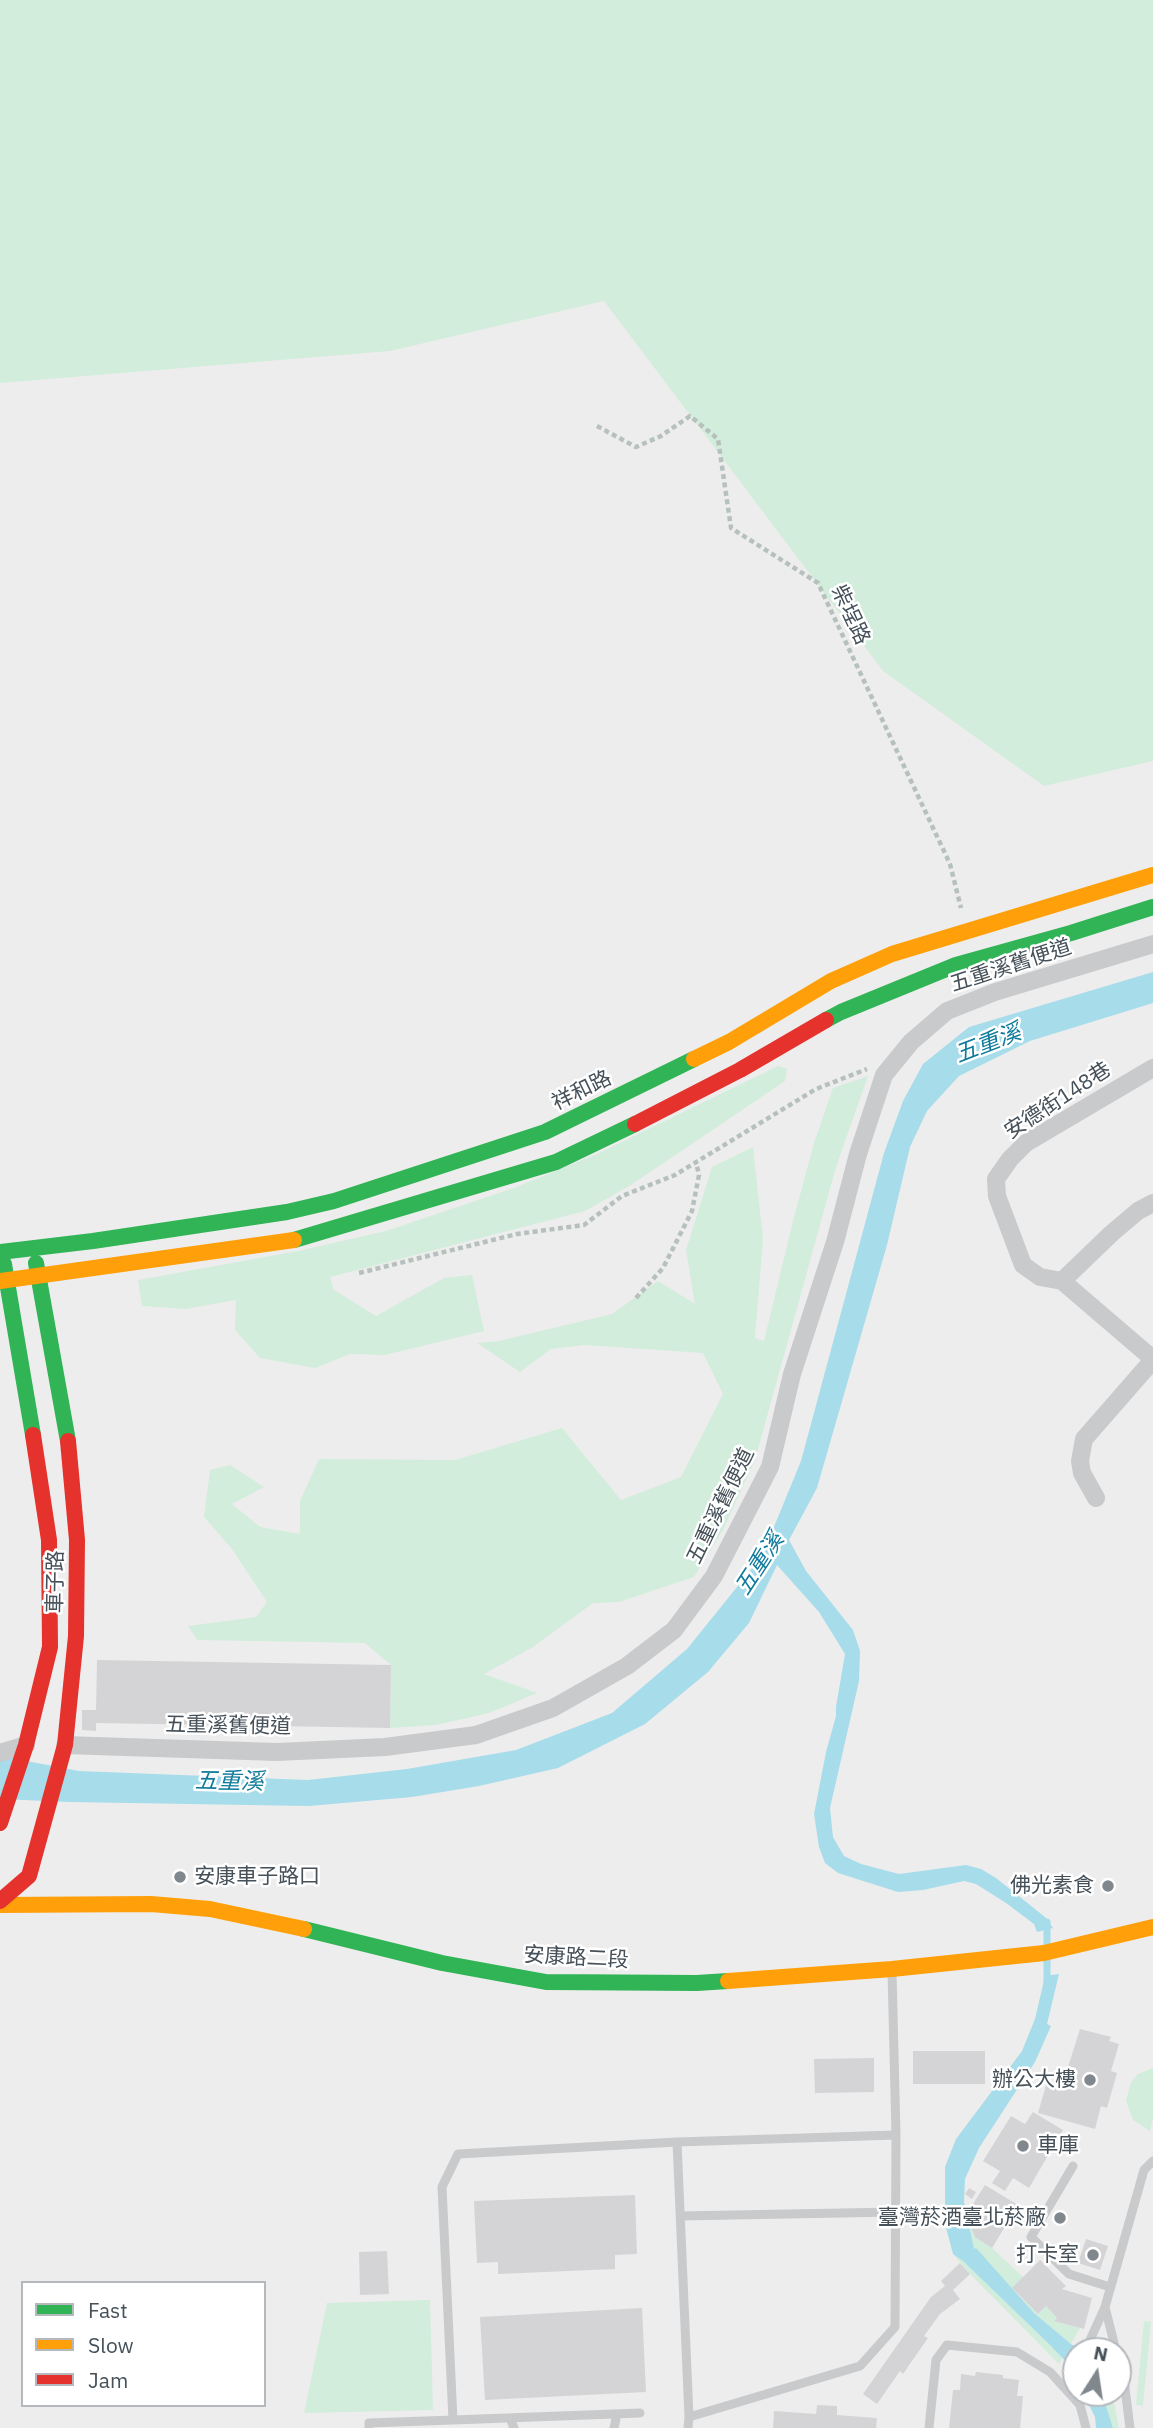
<!DOCTYPE html>
<html>
<head>
<meta charset="utf-8">
<style>
  body { margin:0 }
  #map { position:relative; width:1153px; height:2428px; overflow:hidden; background:#eeeded; font-family:"IBM Plex Sans",sans-serif }
  canvas { display:block }
  .legend { position:absolute; left:21px; top:2281px; width:245px; height:126px; box-sizing:border-box; background:#fff; border:2px solid #b5b9bd; margin:0; padding:9px 12px; list-style:none; font-size:21px; color:#455059 }
  .legend li { display:flex; align-items:center; gap:14px; height:35px }
  .legend b { width:35px; border:2px solid #b5b9bd }
  .north { position:absolute; left:1062px; top:2337px; width:70px; height:70px; box-sizing:border-box; background:#fff; border:2px solid #b5b9bd; border-radius:50%; rotate:12deg; font-size:19px; font-weight:700; line-height:28px; text-align:center; color:#455059 }
  .north::after { content:''; display:block; margin:auto; width:24px; height:32px; background:#80878d; clip-path:polygon(50% 0,100% 100%,50% 72%,0 100%) }
</style>
</head>
<body>
<div id="map">
<canvas width="1153" height="2428"></canvas>
<ul class="legend">
<li><b style="height:9px;background:#30b455"></b>Fast</li>
<li><b style="height:9px;background:#ff9f0a"></b>Slow</li>
<li><b style="height:9px;background:#e5322d"></b>Jam</li>
</ul>
<div class="north">N</div>
</div>
<script>
const g = document.querySelector('canvas').getContext('2d');
g.lineJoin = 'round';
function fillPath(path, color) { g.fillStyle = color; g.fill(path, 'evenodd'); }
const poly = rows => new Path2D(rows.map(r => 'M' + r).join(''));
function strokePath(path, color, width, dash) { g.strokeStyle = color; g.lineWidth = width; g.lineCap = dash ? 'butt' : 'round'; g.setLineDash(dash || []); g.stroke(path); }
function drawText(font, color, halo, rows, align = 'center') {
  g.font = font + ' "IBM Plex Sans","Noto Sans TC",sans-serif'; g.lineWidth = 5; g.setLineDash([]); g.textBaseline = 'middle'; g.strokeStyle = halo; g.fillStyle = color; for (const [text, x, y, turn = 0] of rows) {
    g.save(); g.translate(x, y); g.rotate((+turn || 0) * Math.PI / 180); g.textAlign = isNaN(turn) ? turn : align; if (halo) g.strokeText(text, 0, 0); g.fillText(text, 0, 0); g.restore();
  }
}
fillPath(poly([
  [0,0,1153,0,1153,761,1044,786,883,671,604,301,390,351,0,383],
  [778,1066,787,1069,785,1081,631,1185,585,1211,330,1277,334,1290,376,1316,444,1278,472,1275,484,1331,385,1355,350,1354,315,1368,260,1358,235,1330,236,1300,186,1309,142,1306,138,1280,298,1251,386,1231,514,1188,597,1154],
  [868,1076,836,1167,755,1460,723,1530,694,1577,619,1602,593,1603,533,1647,484,1674,537,1693,489,1713,436,1725,390,1728,391,1665,365,1643,197,1640,188,1626,256,1617,267,1602,232,1549,204,1517,210,1470,230,1465,264,1487,232,1504,260,1527,300,1534,300,1501,319,1459,455,1460,562,1428,621,1500,681,1477,723,1394,703,1353,584,1345,551,1349,520,1372,477,1343,499,1341,612,1314,658,1281,695,1304,686,1250,712,1167,753,1147,763,1239,755,1338,764,1341,793,1221,814,1143,833,1088],
  [1153,2068,1153,2119,1150,2131,1133,2120,1126,2101,1131,2082,1138,2074],
  [966,2215,975,2237,992,2248,1023,2277,1012,2289,1038,2314,1046,2306,1057,2318,1055,2321,1080,2328,1071,2344,1034,2313,974,2250],
  [953,2254,963,2261,1050,2345,1062,2358,1059,2364,970,2274],
  [430,2300,433,2410,304,2413,327,2303],
  [1144,2321,1151,2322,1143,2406,1136,2405],
  [1102,2393,1112,2393,1119,2428,1113,2428]
]), '#d2eddc');
fillPath(poly([
  [1153,972,1153,1003,1030,1041,959,1076,927,1111,910,1147,887,1245,817,1488,789,1540,806,1571,853,1630,860,1651,859,1681,830,1808,833,1837,844,1856,861,1864,899,1874,966,1865,981,1869,996,1878,1045,1917,1053,1928,1037,1932,1034,1924,1006,1903,976,1884,964,1881,923,1890,898,1892,838,1873,825,1863,819,1847,814,1814,826,1752,836,1716,836,1707,845,1654,819,1612,777,1565,749,1623,708,1672,645,1724,558,1768,479,1786,412,1797,309,1806,69,1802,0,1799,0,1756,79,1771,308,1780,407,1769,516,1750,612,1713,687,1649,762,1556,801,1461,884,1153,903,1101,923,1064,969,1027],
  [1059,1974,1047,2024,1051,2026,1035,2062,979,2148,965,2179,964,2202,974,2249,976,2248,1034,2313,1071,2344,1085,2351,1076,2351,1076,2379,1070,2366,1050,2345,963,2261,953,2254,945,2224,945,2167,956,2139,1022,2051,1035,2019,1045,1976],
  [1083,2393,1102,2393,1113,2428,1096,2428,1095,2417]
]), '#a7dcea');
strokePath(poly([
  [1047,1922,1047,1984]
]), '#a7dcea', 7);
fillPath(poly([
  [97,1660,391,1665,390,1728,96,1723,96,1731,82,1730,82,1710,96,1710],
  [1080,2029,1111,2037,1109,2041,1119,2044,1111,2071,1117,2073,1107,2108,1101,2106,1095,2129,1038,2113,1047,2082,1062,2086],
  [913,2051,985,2051,985,2084,913,2084],
  [874,2058,874,2092,815,2093,814,2059],
  [1033,2112,1063,2130,1029,2188,1013,2178,1005,2191,992,2183,1000,2171,983,2161,1011,2116,1025,2124],
  [985,2185,1018,2205,992,2248,975,2237,966,2215],
  [969,2188,976,2192,972,2199,965,2194],
  [635,2195,637,2254,615,2255,615,2269,498,2274,498,2262,477,2263,474,2201],
  [1086,2239,1108,2246,1100,2270,1078,2263],
  [387,2251,389,2294,360,2295,359,2252],
  [1040,2260,1066,2286,1062,2289,1092,2298,1084,2329,1054,2321,1057,2318,1046,2306,1038,2314,1012,2288],
  [960,2263,970,2274,953,2290,960,2299,940,2314,924,2336,928,2338,903,2374,900,2371,877,2404,863,2394,931,2297,945,2286,941,2281],
  [642,2308,646,2392,485,2400,480,2317],
  [976,2372,1003,2375,1003,2378,1019,2380,1017,2396,1023,2396,1020,2428,949,2428,953,2390,960,2390,961,2374,975,2376],
  [817,2405,837,2406,837,2415,877,2418,876,2428,773,2428,774,2411,816,2414]
]), '#d4d4d6');
strokePath(poly([
  [597,426,636,447,661,436,690,416,718,439,731,528,818,583,950,864,961,908],
  [359,1273,517,1234,584,1225,622,1196,675,1175,816,1089,867,1069],
  [636,1298,663,1268,692,1211,699,1175,696,1162]
]), '#b6c1bd', 4.5, [5, 3.5]);
strokePath(poly([
  [677,2142,896,2135],
  [1073,2166,1031,2237,1069,2274,1110,2287],
  [680,2216,895,2212],
  [1085,2351,1105,2307],
  [1116,2351,1105,2307,1144,2170,1153,2161],
  [1118,2358,1124,2380,1130,2428],
  [1067,2391,1076,2371],
  [510,2418,514,2428],
  [453,2420,640,2413],
  [369,2428,369,2423,453,2420,442,2187,458,2154,677,2142,689,2417,860,2366,895,2327,896,2135,892,1971],
  [614,2428,617,2414],
  [688,2428,689,2417],
  [929,2428,936,2360,947,2345,1017,2352,1050,2372,1080,2405,1086,2428]
]), '#c8cacc', 9);
strokePath(poly([
  [1153,1068,1026,1143,1010,1159,996,1179,997,1196,1023,1265,1040,1277,1062,1281,1153,1359],
  [1062,1281,1112,1233,1138,1211,1153,1203],
  [1096,1498,1082,1473,1080,1461,1084,1439,1153,1360],
  [65,1745,277,1752,385,1747,476,1735,553,1708,627,1666,674,1630,714,1576,770,1467,792,1374,835,1242,858,1154,884,1075,911,1042,947,1011,995,992,1153,944],
  [0,1753,26,1745]
]), '#c8cacc', 18);
strokePath(poly([
  [826,1020,841,1012,956,965,1071,933,1153,907],
  [294,1240,556,1162,635,1124],
  [0,1252,93,1241,287,1212,334,1201,545,1132,694,1059],
  [36,1263,68,1441],
  [4,1264,33,1435],
  [304,1929,442,1963,546,1982,697,1983,728,1981]
]), '#30b455', 16);
strokePath(poly([
  [694,1059,729,1042,831,981,892,954,1153,875],
  [0,1281,294,1240],
  [0,1905,151,1904,210,1909,304,1929],
  [728,1981,892,1969,1044,1953,1153,1927]
]), '#ff9f0a', 16);
strokePath(poly([
  [635,1124,740,1070,826,1020],
  [0,1823,26,1745,50,1647,49,1540,33,1435],
  [0,1901,29,1876,65,1745,76,1636,77,1540,68,1441]
]), '#e5322d', 16);
for (const [x, y, r, color] of [
  [180,1877,7,"#80878d"],
  [1108,1886,7,"#80878d"],
  [1090,2080,7,"#80878d"],
  [1023,2146,7,"#80878d"],
  [1060,2218,7,"#80878d"],
  [1093,2255,7,"#80878d"]
]) { const dot = new Path2D(); dot.arc(x, y, r, 0, 2 * Math.PI); g.fillStyle = color; g.fill(dot); strokePath(dot, '#fff', 2.5); }
drawText('21px', '#455059', '#fff', [
  ["柴埕路",850,615,65],
  ["五重溪舊便道",1011,966,-18],
  ["祥和路",582,1091,-26],
  ["安德街148巷",1058,1101,-33],
  ["五重溪舊便道",721,1506,-64],
  ["車子路",56,1582,-89],
  ["五重溪舊便道",228,1726,1],
  ["安康路二段",576,1958,3]
]);
drawText('21px', '#455059', '#fff', [
  ["安康車子路口",194,1877,"left"],
  ["佛光素食",1094,1886],
  ["辦公大樓",1076,2080],
  ["車庫",1037,2146,"left"],
  ["臺灣菸酒臺北菸廠",1046,2218],
  ["打卡室",1079,2255]
], 'right');
drawText('italic 23px', '#107b9b', '#fff', [
  ["五重溪",988,1044,-21],
  ["五重溪",760,1564,-57],
  ["五重溪",229,1782,1]
]);
</script>
</body>
</html>
